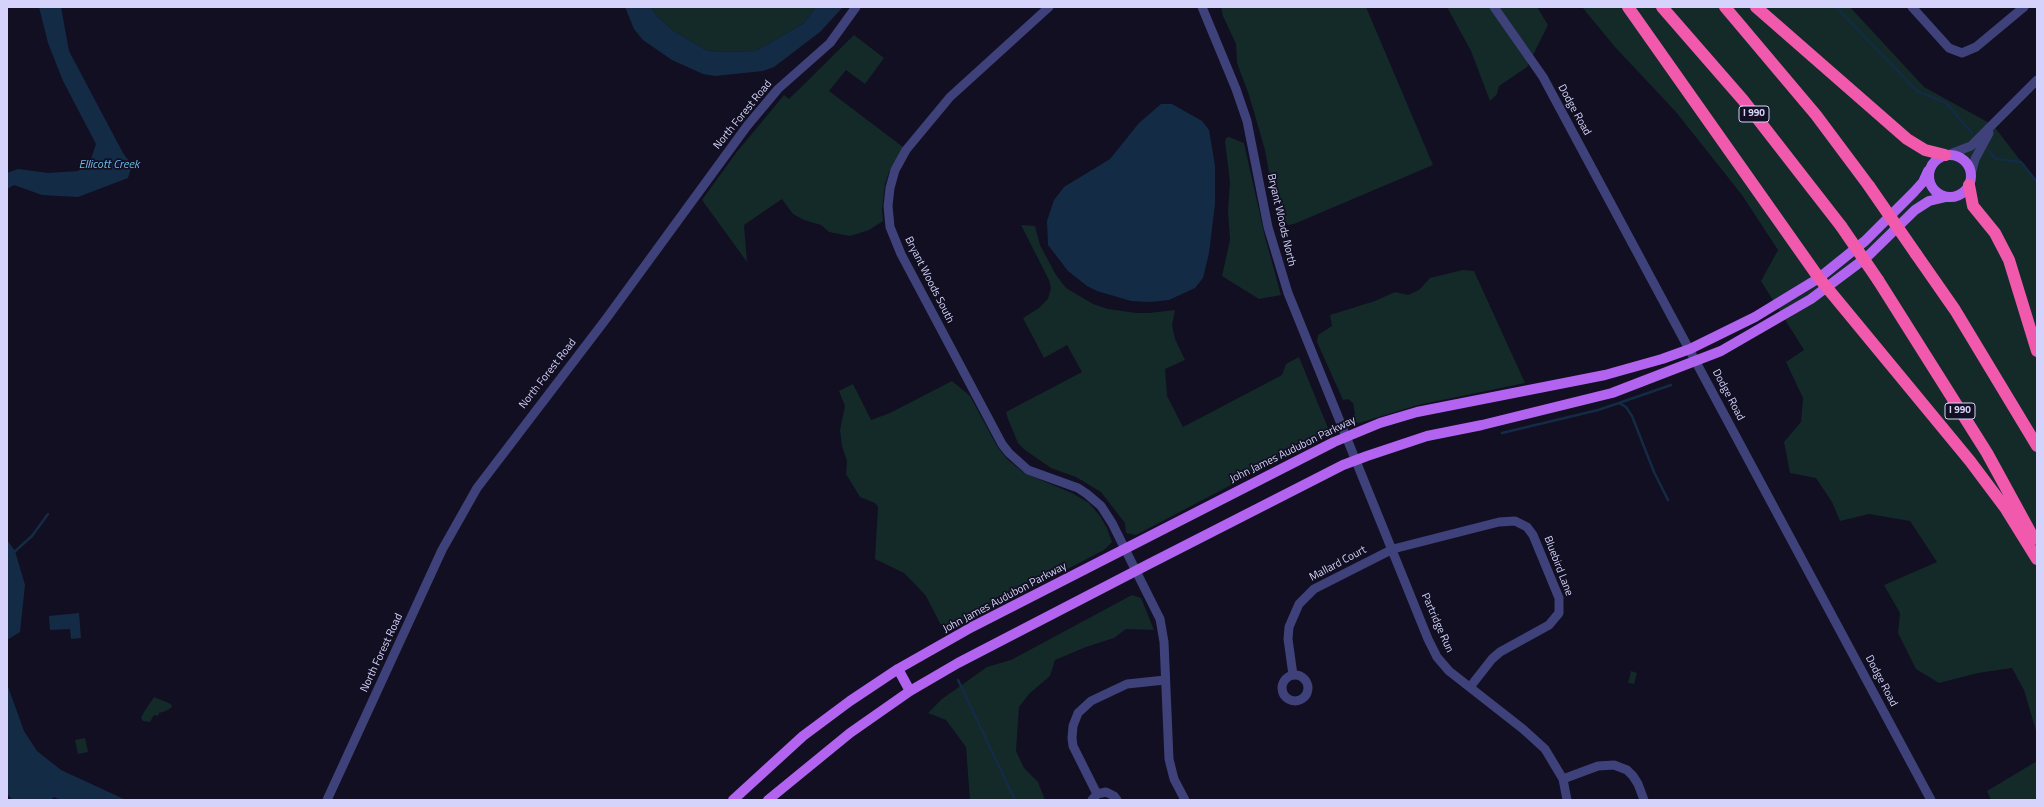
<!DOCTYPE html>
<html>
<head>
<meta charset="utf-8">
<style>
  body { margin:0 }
  #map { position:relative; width:2044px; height:807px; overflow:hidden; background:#110f21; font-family:"Titillium Web",sans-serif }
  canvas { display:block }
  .frame { position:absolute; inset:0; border:8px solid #d5d3fb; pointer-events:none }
</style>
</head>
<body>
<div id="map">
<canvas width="2044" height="807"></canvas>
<div class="frame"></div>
</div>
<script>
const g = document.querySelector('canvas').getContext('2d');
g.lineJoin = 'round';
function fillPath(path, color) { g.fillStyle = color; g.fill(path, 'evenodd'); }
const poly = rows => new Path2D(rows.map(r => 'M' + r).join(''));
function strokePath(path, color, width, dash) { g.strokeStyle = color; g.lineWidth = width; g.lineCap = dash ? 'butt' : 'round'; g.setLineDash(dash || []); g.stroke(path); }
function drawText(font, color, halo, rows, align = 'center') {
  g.font = font + ' "Titillium Web",sans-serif'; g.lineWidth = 3.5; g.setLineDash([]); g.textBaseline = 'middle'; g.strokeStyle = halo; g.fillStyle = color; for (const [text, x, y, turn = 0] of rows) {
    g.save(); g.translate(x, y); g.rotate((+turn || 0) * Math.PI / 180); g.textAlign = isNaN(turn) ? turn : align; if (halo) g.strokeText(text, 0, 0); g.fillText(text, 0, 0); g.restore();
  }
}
fillPath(poly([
  [651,7,816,7,804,23,756,51,717,52,706,50,672,30,655,14],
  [1221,7,1366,7,1433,165,1294,224,1288,225,1284,220,1276,191,1271,184,1265,150,1249,95,1237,63,1236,44,1223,16],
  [1447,7,1537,7,1548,25,1527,67,1499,86,1497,94,1490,101,1471,51],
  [1582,7,1850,7,1924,87,1993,125,2037,182,2037,734,2024,690,2012,668,1978,673,1939,683,1916,669,1898,633,1900,613,1884,585,1937,562,1910,521,1869,514,1840,521,1832,502,1816,478,1790,473,1784,442,1801,422,1803,398,1786,362,1804,350,1761,281,1778,250,1742,195,1676,112,1615,47],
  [854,35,884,58,865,84,846,70,829,91,903,147,889,172,885,184,882,209,883,221,869,230,850,236,829,232,821,225,804,220,793,214,782,199,744,225,747,262,702,200,736,153,784,95,789,99],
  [1229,137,1244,143,1265,237,1281,295,1259,299,1222,276,1230,240,1228,211,1230,182,1225,142,1226,138],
  [1021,225,1035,226,1040,245,1056,275,1066,288,1093,304,1108,309,1136,313,1149,313,1175,310,1172,325,1175,339,1185,360,1165,369,1167,396,1183,427,1282,375,1286,364,1299,357,1330,433,1136,535,1126,533,1125,523,1101,492,1076,477,1051,468,1025,450,1018,443,1008,419,1006,412,1082,372,1067,345,1044,358,1023,318,1039,308,1048,299,1051,288,1049,280],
  [1463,270,1474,271,1525,383,1418,405,1359,423,1348,421,1355,414,1353,403,1348,399,1343,400,1317,342,1318,335,1332,326,1330,315,1375,301,1395,292,1408,295,1419,290,1430,278],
  [952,381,970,396,997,446,1007,459,1024,473,1072,493,1089,503,1100,516,1107,528,1112,542,1104,550,945,633,926,596,915,584,904,573,875,559,878,507,875,503,860,497,846,474,847,461,842,446,840,430,845,406,839,391,853,384,871,420,890,413],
  [1132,595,1141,598,1154,630,1126,629,1114,638,1086,647,1055,660,1050,676,1029,694,1019,707,1016,751,1024,768,1038,782,1045,800,970,800,966,747,946,720,928,713,942,699,987,667,1011,660],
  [1631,671,1637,673,1634,684,1628,683],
  [154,697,171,704,172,707,166,711,159,713,158,716,154,715,150,722,143,721,141,718,144,712],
  [85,738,88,752,78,754,75,740],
  [2037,761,2037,800,1991,800,1987,791]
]), '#132a28');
fillPath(poly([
  [39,7,61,7,69,51,123,153,132,165,128,178,78,197,42,195,14,185,7,189,7,173,18,169,48,173,78,171,90,162,96,144,63,81,48,43],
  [625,7,651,7,655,14,672,30,706,50,717,52,756,51,804,23,816,7,843,7,820,32,774,67,763,71,715,76,703,74,672,60,643,40,634,29],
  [1161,104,1172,104,1202,121,1209,130,1215,166,1215,204,1209,253,1203,278,1195,288,1169,300,1150,302,1131,301,1097,291,1087,286,1068,271,1048,245,1047,221,1054,200,1064,187,1110,159,1139,123],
  [7,540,15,551,25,585,20,632,7,640],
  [79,613,81,638,71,639,70,629,50,630,49,616],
  [7,684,24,731,37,751,61,770,126,800,61,800,54,797,51,800,13,800,7,794]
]), '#142b46');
strokePath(poly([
  [1836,7,1917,91,1946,103,1972,133],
  [1988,150,1996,159,2021,162,2037,182],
  [1619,403,1671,385],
  [1502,433,1598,410,1619,403,1626,407,1632,416,1654,472,1668,500],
  [13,553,32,536,48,514],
  [958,680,1015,800]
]), '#142b46', 2.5);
strokePath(poly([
  [1049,7,950,97,906,150,895,170,890,188,888,206,890,227,901,254,1002,444,1009,453,1028,470,1078,488,1087,494,1101,506,1112,523,1160,619,1164,642,1169,759,1174,779,1185,800],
  [1202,7,1236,89,1247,121,1268,227,1288,293,1428,639,1437,657,1449,671,1523,729,1545,749,1563,779,1567,800],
  [1494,7,1543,77,1931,800],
  [1912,7,1949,48,1962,53,1976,47,2024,7],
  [1950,154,1971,146,2037,80],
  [1971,174,1975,159,1989,133],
  [1293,675,1288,639,1289,627,1299,604,1314,589,1393,549,1499,522,1515,521,1527,527,1533,535,1559,598,1559,613,1549,625,1500,652,1492,659,1470,687],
  '1282 688a13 13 0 1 1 26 0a13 13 0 1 1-26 0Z',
  [1563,779,1598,766,1614,765,1627,770,1633,776,1638,784,1644,800],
  [1097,794,1073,746,1072,738,1073,726,1078,713,1091,701,1127,684,1165,680],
  [327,800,442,550,477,488,606,319,747,126,778,89,830,43,856,7],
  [1092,800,1097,794,1106,792,1114,796,1117,800]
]), '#3f417b', 9);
strokePath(poly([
  '1929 176a21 21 0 1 1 42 0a21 21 0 1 1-42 0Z',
  [898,669,910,691],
  [733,800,803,736,850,701,898,669,972,627,1334,442,1380,423,1417,412,1605,375,1662,359,1690,349,1755,317,1819,278,1865,241,1914,192,1923,182,1928,171],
  [768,800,850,733,910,691,958,663,1149,564,1343,465,1367,456,1427,436,1482,425,1612,393,1721,351,1811,299,1867,257,1915,210,1929,201,1946,197]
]), '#b264f1', 10);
strokePath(poly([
  [1628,7,1819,278,1970,461,2006,509,2037,559],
  [1662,7,1743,100,1841,226],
  [1725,7,1816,115,1869,186],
  [1756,7,1907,139,1925,150,1945,155],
  [1969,185,1973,206,1995,233,2009,260,2037,351],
  [1916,254,1955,310,2037,446],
  [1878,280,1987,453,2034,539]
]), '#f059ac', 12);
strokePath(poly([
  [1869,186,1916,254],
  [1841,226,1878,280]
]), '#f059ac', 12);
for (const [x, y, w] of [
  [1754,114,30],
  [1960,411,30]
]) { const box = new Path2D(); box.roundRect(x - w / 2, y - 8, w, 16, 3); g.fillStyle = '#110f21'; g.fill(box); strokePath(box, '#d5d3fb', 1); }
drawText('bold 10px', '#d5d3fb', null, [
  ["I 990",1754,114],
  ["I 990",1960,411]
]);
drawText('11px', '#d5d3fb', '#110f21', [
  ["Dodge Road",1574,110,61],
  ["North Forest Road",743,115,-51],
  ["Bryant Woods North",1281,220,77],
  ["Bryant Woods South",929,280,63],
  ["North Forest Road",548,374,-52],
  ["Dodge Road",1728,395,62],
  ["John James Audubon Parkway",1293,450,-26],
  ["Mallard Court",1338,564,-28],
  ["Bluebird Lane",1558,566,69],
  ["John James Audubon Parkway",1005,598,-28],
  ["Partridge Run",1437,623,66],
  ["North Forest Road",382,653,-65],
  ["Dodge Road",1881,681,62]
]);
drawText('italic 12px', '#6abdf2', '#110f21', [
  ["Ellicott Creek",109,165]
]);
</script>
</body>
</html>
